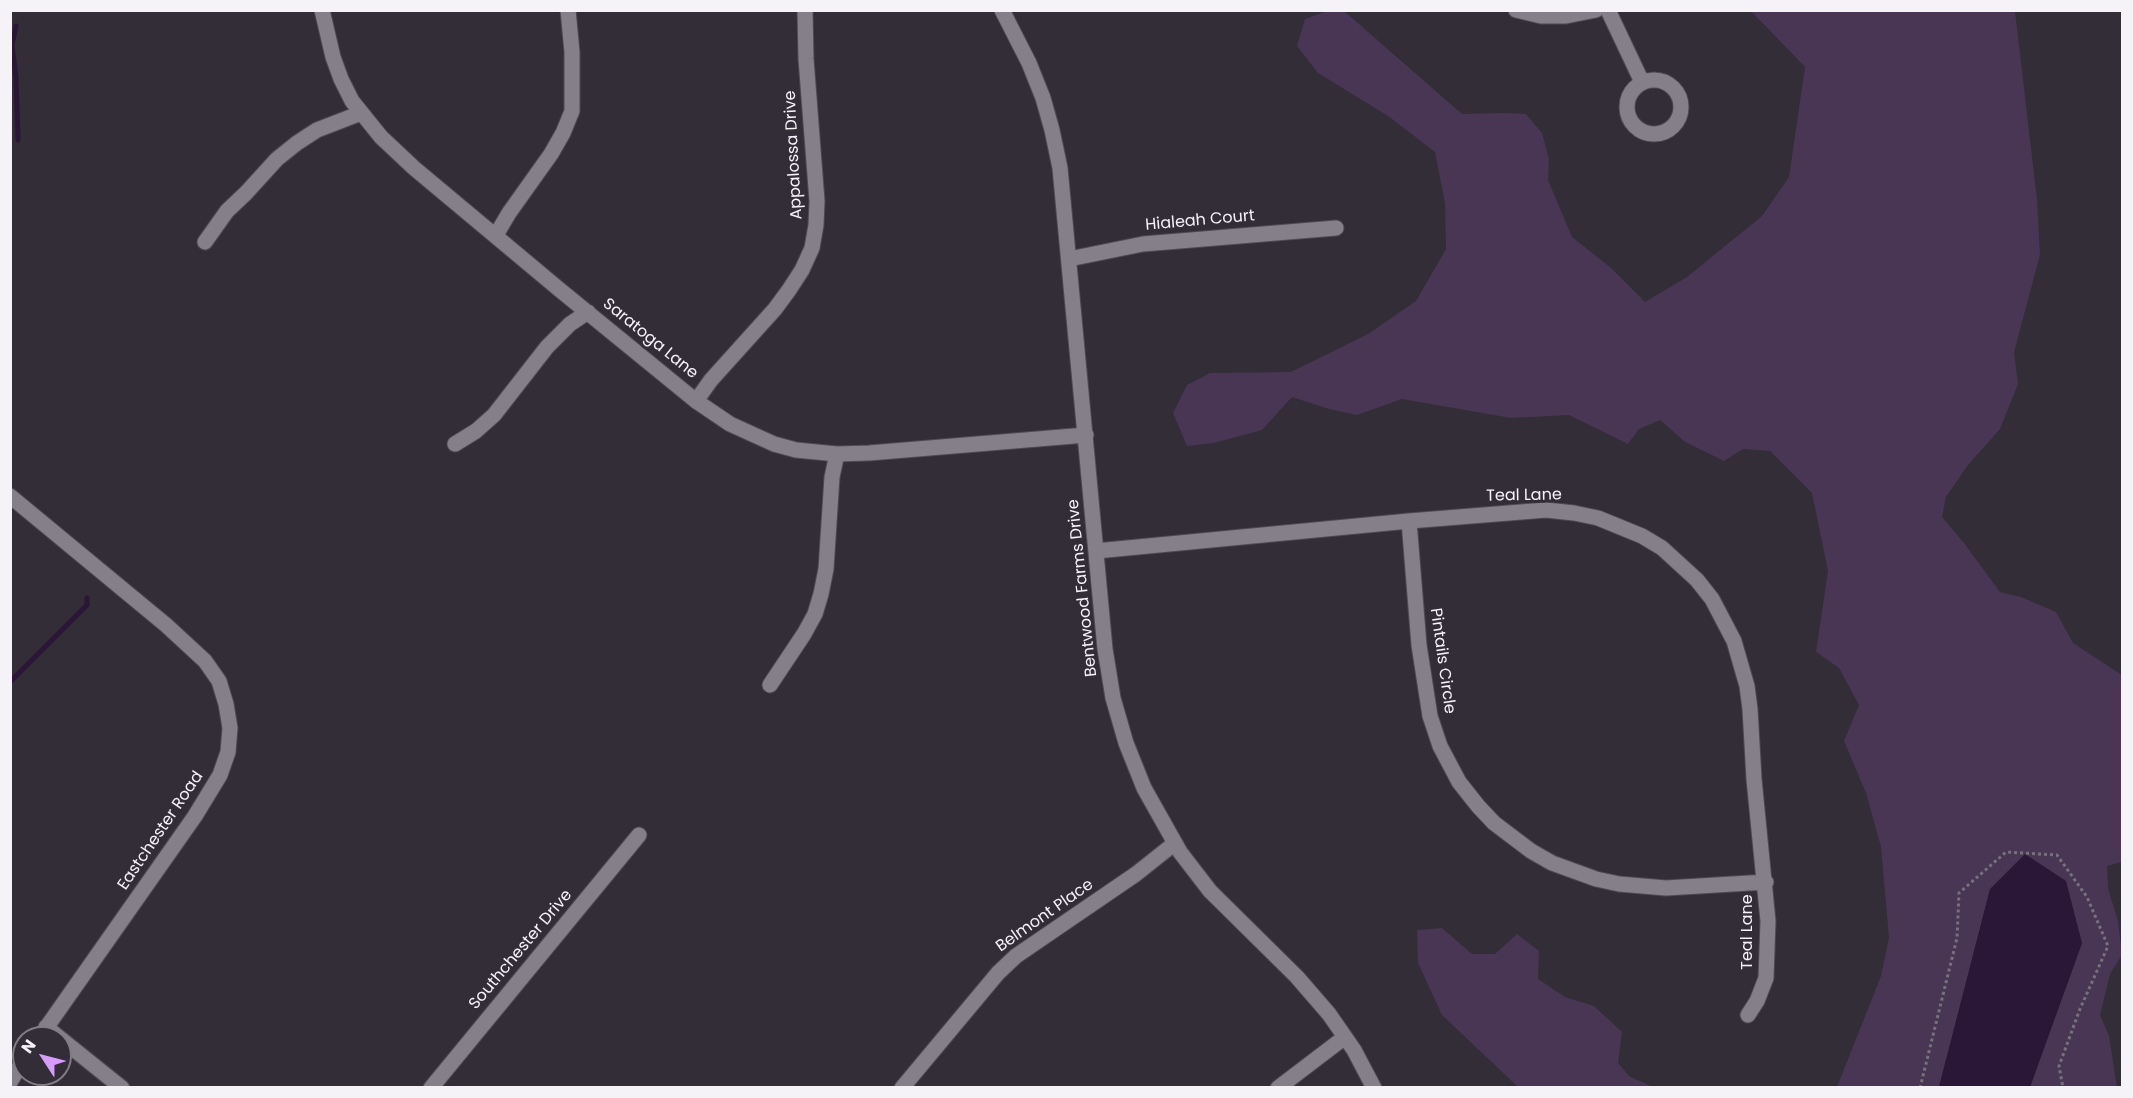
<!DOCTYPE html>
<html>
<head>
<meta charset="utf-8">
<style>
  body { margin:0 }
  #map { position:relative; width:2133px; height:1098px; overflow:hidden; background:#322d36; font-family:Poppins,sans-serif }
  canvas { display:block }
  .frame { position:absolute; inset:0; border:12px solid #f5f2f8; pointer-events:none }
  .north { position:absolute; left:12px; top:1026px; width:60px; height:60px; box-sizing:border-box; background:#322d36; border:2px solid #807c84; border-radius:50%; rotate:306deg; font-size:16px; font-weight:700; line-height:24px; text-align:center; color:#f5f2f8 }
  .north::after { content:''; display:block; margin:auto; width:21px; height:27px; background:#d59cfb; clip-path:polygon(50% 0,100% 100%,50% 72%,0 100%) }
</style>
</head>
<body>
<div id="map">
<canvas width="2133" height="1098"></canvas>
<div class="frame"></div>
<div class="north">N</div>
</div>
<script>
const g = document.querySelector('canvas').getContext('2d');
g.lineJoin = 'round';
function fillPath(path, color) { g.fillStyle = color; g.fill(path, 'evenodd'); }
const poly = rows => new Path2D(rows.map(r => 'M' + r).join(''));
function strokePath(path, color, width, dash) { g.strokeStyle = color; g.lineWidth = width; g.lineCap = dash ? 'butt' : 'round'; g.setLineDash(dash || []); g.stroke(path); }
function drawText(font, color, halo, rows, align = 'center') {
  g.font = font + ' Poppins,sans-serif'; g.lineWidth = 6; g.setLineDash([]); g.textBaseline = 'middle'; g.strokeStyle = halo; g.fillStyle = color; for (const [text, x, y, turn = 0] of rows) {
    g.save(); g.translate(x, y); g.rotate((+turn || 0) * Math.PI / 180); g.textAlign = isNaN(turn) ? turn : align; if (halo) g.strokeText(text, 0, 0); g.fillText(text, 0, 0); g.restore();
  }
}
fillPath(poly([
  [1344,11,1462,114,1504,113,1526,114,1542,133,1549,159,1548,180,1572,237,1610,267,1645,302,1687,277,1762,216,1789,177,1805,67,1751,11,2015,11,2037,199,2040,255,2014,352,2018,384,2000,429,1968,465,1946,497,1942,517,1964,543,2000,592,2021,597,2056,612,2073,643,2122,675,2122,862,2107,866,2108,888,2118,921,2122,955,2110,974,2100,1015,2109,1036,2117,1087,2030,1087,2082,943,1990,890,1939,1087,1837,1087,1881,976,1889,938,1881,847,1866,793,1844,741,1859,705,1839,668,1816,652,1828,571,1812,493,1770,451,1743,449,1724,461,1685,442,1660,420,1639,429,1628,444,1569,415,1511,418,1402,399,1357,415,1329,409,1292,397,1262,430,1214,443,1187,446,1173,413,1187,385,1210,373,1291,372,1368,334,1416,301,1446,249,1445,203,1435,152,1388,116,1318,73,1297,46,1305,19,1324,12],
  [1442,928,1472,954,1495,954,1517,934,1539,951,1538,979,1565,997,1594,1006,1622,1032,1618,1063,1629,1076,1653,1087,1518,1087,1442,1015,1418,963,1417,930]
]), '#483654');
fillPath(poly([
  [2025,854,2066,881,2082,943,2030,1087,1939,1087,1990,889]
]), '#2a1636');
strokePath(poly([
  [16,26,12,45,16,77,18,140],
  [10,682,87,605,87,598]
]), '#2a1636', 5);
const street = poly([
  [322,10,333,57,341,79,352,101,381,137,414,168,560,290,696,401,730,424,774,444,796,450,837,454,869,453,1086,435],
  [1002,10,1029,63,1043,98,1052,130,1060,168,1105,649,1113,698,1126,743,1144,788,1180,852,1210,891,1297,977,1329,1014,1354,1050,1374,1088],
  [1516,10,1541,16,1566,16,1596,10],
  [1608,10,1642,82],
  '1627 107a27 27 0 1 1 54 0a27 27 0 1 1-54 0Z',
  [496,235,509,213,551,154,563,133,572,111,572,52,568,10],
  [205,242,227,211,246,193,277,159,297,143,317,130,361,113],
  [1069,259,1143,244,1336,228],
  [696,401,711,380,775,309,789,290,802,270,812,248,816,225,817,201,806,59,805,10],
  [455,444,476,431,494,415,547,347,570,324,588,312],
  [10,496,166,625,205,661,219,681,226,704,230,728,228,752,220,775,195,816,39,1038],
  [1409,521,1419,645,1430,716,1440,746,1459,782,1478,806,1494,823,1531,851,1552,863,1596,879,1619,884,1666,888,1766,882],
  [1096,551,1409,521,1546,510,1574,513,1598,518,1642,536,1662,548,1697,580,1712,599,1734,641,1747,686,1750,709,1754,779,1768,921,1766,978,1757,1001,1748,1015],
  [770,685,804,634,815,614,821,594,826,569,832,477,837,454],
  [46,1027,122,1088],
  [10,1082,24,1059],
  [431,1088,639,835],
  [902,1088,998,973,1016,956,1136,874,1175,843],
  [1278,1088,1345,1037]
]);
strokePath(street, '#4f4a52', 17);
strokePath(poly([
  [1920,1088,1957,938,1959,893,2006,852,2057,855,2087,897,2108,946,2080,1009,2059,1066,2063,1088]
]), '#77727a', 3, [3, 3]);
strokePath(street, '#857f8a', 15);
drawText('16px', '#f5f2f8', '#322d36', [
  ["Appalossa Drive",794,155,-93],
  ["Hialeah Court",1200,221,-5],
  ["Saratoga Lane",650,339,39],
  ["Teal Lane",1524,496,-1],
  ["Bentwood Farms Drive",1083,588,-96],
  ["Pintails Circle",1442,661,82],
  ["Eastchester Road",161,831,-56],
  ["Belmont Place",1045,916,-35],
  ["Teal Lane",1748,932,-90],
  ["Southchester Drive",521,950,-50]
]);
</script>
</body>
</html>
